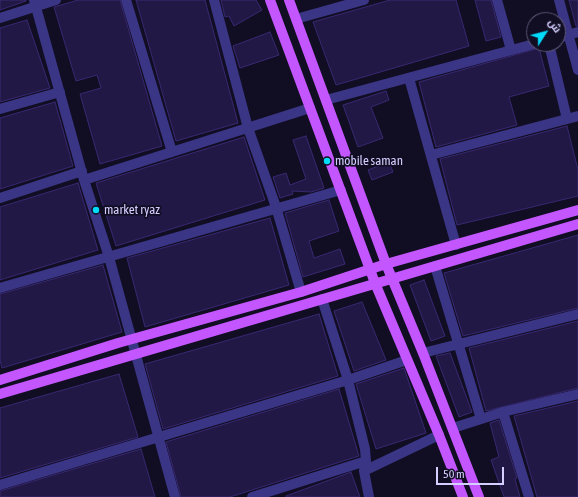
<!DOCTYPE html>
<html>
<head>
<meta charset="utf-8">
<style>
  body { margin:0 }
  #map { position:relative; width:578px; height:497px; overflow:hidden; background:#110d23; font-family:"Asap Condensed",Cairo,sans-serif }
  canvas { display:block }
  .north { position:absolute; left:526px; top:12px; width:40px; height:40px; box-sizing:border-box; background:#110d23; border:1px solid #5f5b7b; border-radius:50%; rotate:54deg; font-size:11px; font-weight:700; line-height:16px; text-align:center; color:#d5cfff }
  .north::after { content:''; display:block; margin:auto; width:14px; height:18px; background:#00dbfa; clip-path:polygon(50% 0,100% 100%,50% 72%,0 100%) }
  .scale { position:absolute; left:436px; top:467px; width:68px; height:18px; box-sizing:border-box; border:2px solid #d5cfff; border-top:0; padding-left:5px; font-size:12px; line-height:14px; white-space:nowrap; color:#d5cfff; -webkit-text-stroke:3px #110d23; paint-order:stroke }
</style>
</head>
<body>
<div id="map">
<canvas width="578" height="497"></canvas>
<div class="north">ش</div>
<div class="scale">50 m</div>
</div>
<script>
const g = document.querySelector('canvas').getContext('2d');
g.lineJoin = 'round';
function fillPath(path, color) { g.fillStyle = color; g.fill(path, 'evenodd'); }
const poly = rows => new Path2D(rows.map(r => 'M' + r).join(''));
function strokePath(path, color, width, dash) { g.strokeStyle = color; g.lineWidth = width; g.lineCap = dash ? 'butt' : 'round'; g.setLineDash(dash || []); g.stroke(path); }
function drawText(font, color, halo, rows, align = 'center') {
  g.font = font + ' "Asap Condensed",sans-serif'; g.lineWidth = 3.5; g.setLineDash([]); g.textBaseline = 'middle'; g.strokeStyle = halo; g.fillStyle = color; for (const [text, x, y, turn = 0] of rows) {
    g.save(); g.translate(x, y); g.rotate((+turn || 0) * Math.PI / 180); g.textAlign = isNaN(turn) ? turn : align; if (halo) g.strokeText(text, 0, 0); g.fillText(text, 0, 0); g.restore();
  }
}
const building = poly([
  [0,0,26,0,26,1,0,10,0,0],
  [78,0,120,0,162,146,100,164,80,94,101,88,97,75,76,81,54,7,78,0],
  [136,0,205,0,238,123,176,141,136,0],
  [221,0,256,0,262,10,234,26,229,16,225,17,221,0],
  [390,0,456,0,469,46,336,85,313,22,390,0],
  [475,0,491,0,501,37,486,41,475,0],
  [569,0,578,0,578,26,576,26,569,0],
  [27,20,50,88,0,102,0,28,27,20],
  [270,32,279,55,240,68,233,46,270,32],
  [539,48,549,86,509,97,517,125,436,147,419,82,539,48],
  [386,91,389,100,371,107,383,138,358,147,343,105,386,91],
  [55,102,73,166,0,189,0,118,55,102],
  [567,126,578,170,578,196,457,225,440,159,567,126],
  [306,136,324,188,311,192,292,191,293,194,280,198,273,177,286,173,290,185,306,179,293,140,306,136],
  [244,137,265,200,116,246,96,183,244,137],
  [389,162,393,172,372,180,368,170,389,162],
  [78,183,98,250,0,280,0,207,78,183],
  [329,200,339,231,309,241,314,258,340,249,345,264,303,277,285,213,329,200],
  [270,218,289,285,145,327,127,258,270,218],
  [578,235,578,308,463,336,444,273,578,235],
  [103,265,122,332,2,368,0,360,0,294,103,265],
  [424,280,445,336,431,341,410,285,424,280],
  [362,302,386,360,354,371,334,311,362,302],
  [319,314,338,376,163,429,145,364,319,314],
  [578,321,578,388,486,411,469,348,578,321],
  [450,353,472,412,459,417,436,356,450,353],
  [404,368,426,433,376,449,356,384,404,368],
  [119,374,138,437,0,478,0,408,119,374],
  [339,389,359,456,230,497,181,497,166,442,339,389],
  [578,401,578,497,537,497,514,416,578,401],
  [499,420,517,478,515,479,520,497,504,497,491,460,499,457,490,423,499,420],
  [141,449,155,497,0,497,0,491,141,449],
  [351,472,360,497,286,497,286,496,351,472]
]);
fillPath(building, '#221845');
strokePath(building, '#392972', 1);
strokePath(poly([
  [34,0,84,180,109,257,175,497],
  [126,0,172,152],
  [214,0,248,128,276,207,301,292],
  [497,0,511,50],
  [559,0,578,70],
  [0,18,56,0],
  [296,19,364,0],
  [558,38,578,32],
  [549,44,567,119],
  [409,78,456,245],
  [326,100,534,44],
  [0,109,60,92],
  [431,155,578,116],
  [84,180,310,108],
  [0,198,82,171],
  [435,266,481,419],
  [0,288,341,190],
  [322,299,348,380,365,449,366,461,364,471,369,497],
  [423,353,578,314],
  [503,412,529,497],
  [453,428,503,412,578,394],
  [364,471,439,435],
  [0,485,348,380,407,360],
  [252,497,366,461]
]), '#3a3584', 10);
strokePath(poly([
  [270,0,375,283,439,435,463,497],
  [289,0,386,264,423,353,479,497],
  [0,380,118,343,301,292,386,264,578,210],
  [0,394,578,224]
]), '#c456ff', 10);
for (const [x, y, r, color] of [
  [327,161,4,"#00dbfa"],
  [96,210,4,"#00dbfa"]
]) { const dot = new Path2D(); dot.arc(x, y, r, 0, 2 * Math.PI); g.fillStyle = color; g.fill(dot); strokePath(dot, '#110d23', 1.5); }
drawText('13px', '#d5cfff', '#110d23', [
  ["mobile saman",335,161],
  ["market ryaz",104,210]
], 'left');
</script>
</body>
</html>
